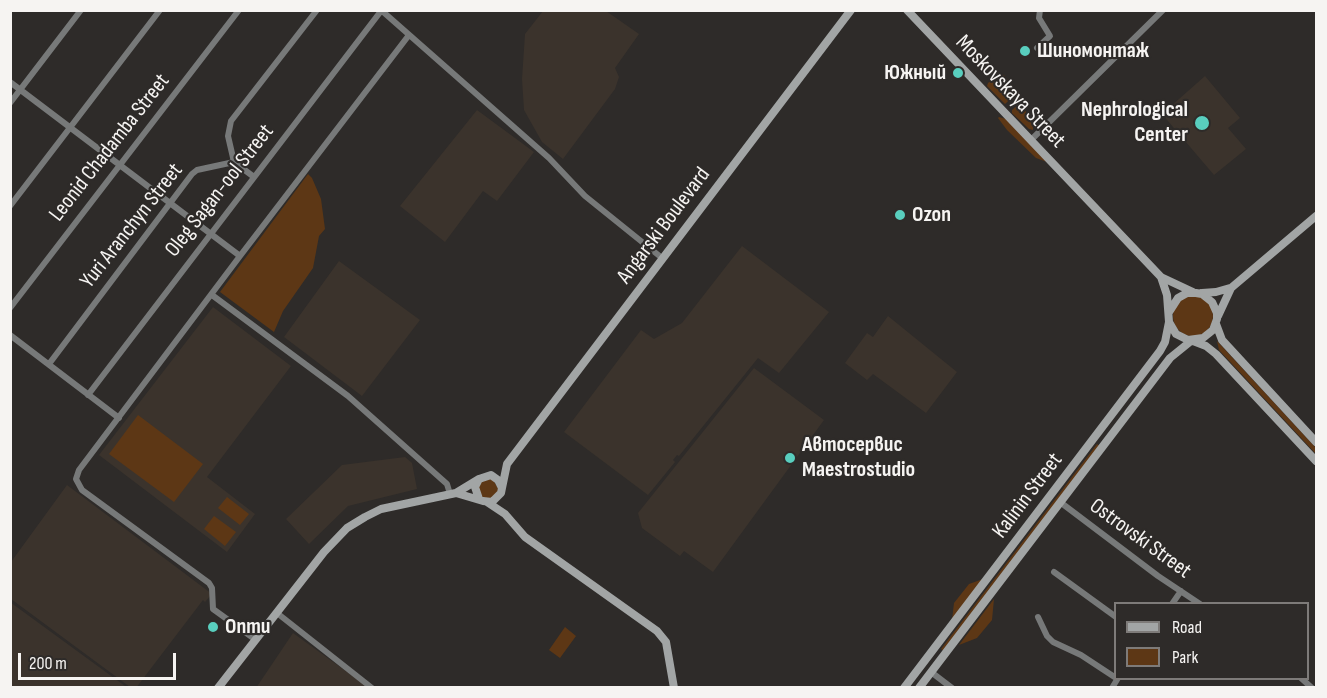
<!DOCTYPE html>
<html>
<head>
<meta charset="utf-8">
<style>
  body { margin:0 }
  #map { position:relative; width:1327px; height:698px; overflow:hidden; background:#2e2b29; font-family:"Sofia Sans Condensed",sans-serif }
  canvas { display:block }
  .frame { position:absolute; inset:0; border:12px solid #f6f4f2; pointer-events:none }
  .legend { position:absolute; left:1114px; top:602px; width:195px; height:78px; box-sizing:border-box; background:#2e2b29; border:2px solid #7e7b79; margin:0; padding:8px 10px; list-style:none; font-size:18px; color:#f6f4f2 }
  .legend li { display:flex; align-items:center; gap:12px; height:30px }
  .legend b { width:30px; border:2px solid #7e7b79 }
  .scale { position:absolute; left:18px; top:653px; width:158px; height:27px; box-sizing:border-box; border:3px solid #f6f4f2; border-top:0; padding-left:8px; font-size:18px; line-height:21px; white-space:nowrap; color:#f6f4f2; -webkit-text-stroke:4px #2e2b29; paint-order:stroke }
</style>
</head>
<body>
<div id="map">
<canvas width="1327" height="698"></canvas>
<div class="frame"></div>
<ul class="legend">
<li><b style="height:8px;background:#a2a5a5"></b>Road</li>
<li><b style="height:16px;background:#5d3715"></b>Park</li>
</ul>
<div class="scale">200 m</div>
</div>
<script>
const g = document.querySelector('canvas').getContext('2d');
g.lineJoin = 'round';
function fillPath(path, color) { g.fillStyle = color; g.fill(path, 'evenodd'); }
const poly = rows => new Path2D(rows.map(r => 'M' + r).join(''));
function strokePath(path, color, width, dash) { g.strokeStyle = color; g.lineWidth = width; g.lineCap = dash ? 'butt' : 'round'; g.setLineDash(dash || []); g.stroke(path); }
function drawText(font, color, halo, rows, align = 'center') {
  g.font = font + ' "Sofia Sans Condensed",sans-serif'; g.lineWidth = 4.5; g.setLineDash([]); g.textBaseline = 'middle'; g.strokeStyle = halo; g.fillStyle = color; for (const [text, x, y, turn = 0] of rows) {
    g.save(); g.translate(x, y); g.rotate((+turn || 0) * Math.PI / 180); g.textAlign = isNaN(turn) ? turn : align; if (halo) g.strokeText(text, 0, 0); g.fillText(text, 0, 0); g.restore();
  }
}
fillPath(poly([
  [543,11,606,11,639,34,615,68,619,77,615,89,563,159,542,142,524,110,522,79,525,34],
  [1205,76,1240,118,1228,128,1246,149,1214,175,1162,114],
  [477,110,534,152,497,201,483,191,445,242,400,206],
  [742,246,829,312,779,373,758,358,679,456,677,455,673,460,675,462,648,495,564,432,641,330,654,339,682,323],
  [339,261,420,320,362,396,284,337],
  [213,307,291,366,207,477,255,514,227,552,99,455],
  [888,316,957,372,926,413,873,374,867,380,845,363,867,333,873,337],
  [754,368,824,420,713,572,684,551,680,556,642,528,638,513],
  [405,457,412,463,417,489,348,506,309,544,286,519,342,465],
  [67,485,212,594,205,602,203,600,136,688,130,687,11,599,11,562],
  [10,602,125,686,127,687,11,687],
  [293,633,368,687,256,688]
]), '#3b332c');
fillPath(poly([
  [998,74,1004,75,1017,91,1016,94,1005,104,987,86,988,83],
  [1021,102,1033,126,1033,130,1029,129,1012,113,1012,110],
  [999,117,1006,119,1047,162,1036,158,1007,130,998,118],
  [308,174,312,178,321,199,325,229,319,236,313,268,283,311,274,332,220,292],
  '1173 316a20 20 0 1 1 40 0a20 20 0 1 1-40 0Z',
  [1217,341,1316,448,1316,454,1219,350],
  [138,415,203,464,174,502,109,454],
  [1097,444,1100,446,944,651,941,649],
  [492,478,499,490,493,499,482,498,477,486,479,482],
  [227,497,249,514,240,525,218,508],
  [214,516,236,532,225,546,204,529],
  [983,579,952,620,954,603,969,584],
  [994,599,992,620,977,638,959,645],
  [565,627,576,636,560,658,549,650]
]), '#5d3715');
strokePath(poly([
  [381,10,549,158,585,196,662,258],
  [1037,48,1050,36,1039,18,1040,10],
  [10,82,240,256],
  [10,103,81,10],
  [1031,140,1163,10],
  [234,162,254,177],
  [10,206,160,10],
  [212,295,348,396,447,484,450,494],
  [10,308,239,10],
  [10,335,119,418],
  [49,364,192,174,197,170,234,162,228,136,231,121,317,10],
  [88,395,381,11],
  [1060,502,1158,576,1200,604],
  [1054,572,1116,617],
  [1172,604,1181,591],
  [277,613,372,688],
  [1038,617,1047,636,1053,642,1081,655,1116,678],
  [256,640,213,609,212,588,209,583,82,490,76,479,79,470,240,256,409,35],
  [931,672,952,688],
  [1301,678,1312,688],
  [1112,688,1118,678]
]), '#777979', 6);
strokePath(poly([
  [907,10,1161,277,1193,292],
  [1161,277,1167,295,1169,322,1176,334,1188,340,1203,338,1213,330,1217,319,1217,313,1212,302,1202,294,1196,293,1187,293,1178,298,1169,312],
  [1202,293,1216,292,1230,288],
  [1218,316,1231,288,1316,216],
  [1216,324,1222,340,1316,442],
  [1193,341,1206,346,1216,354,1316,461],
  [502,488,507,464,851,10],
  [456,493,483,501,492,502,501,493,502,488,498,480,491,475,479,479,475,487,479,499],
  [487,502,505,514,525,537,657,631,666,642,674,688],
  [218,688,324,552,347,528,365,517,381,509,456,493,479,479],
  [904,688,1160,351,1165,342,1169,322],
  [919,688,1170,358,1191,341]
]), '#a2a5a5', 8);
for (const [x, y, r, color] of [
  [1025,51,6,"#59cebe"],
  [958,73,6,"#59cebe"],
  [1202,123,8,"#59cebe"],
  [900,215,6,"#59cebe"],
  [790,458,6,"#59cebe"],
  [213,627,6,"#59cebe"]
]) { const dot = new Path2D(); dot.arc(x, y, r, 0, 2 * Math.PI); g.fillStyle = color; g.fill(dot); strokePath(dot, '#2e2b29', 2); }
drawText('bold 22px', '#f6f4f2', '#2e2b29', [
  ["Шиномонтаж",1037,51],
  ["Южный",946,73,"right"],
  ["Nephrological",1188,110,"right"],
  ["Center",1188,135,"right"],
  ["Ozon",912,215],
  ["Автосервис",802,445],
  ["Maestrostudio",802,470],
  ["Опти",225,627]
], 'left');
drawText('22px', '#f6f4f2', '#2e2b29', [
  ["Moskovskaya Street",1010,92,46],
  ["Leonid Chadamba Street",110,148,-52],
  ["Oleg Sagan-ool Street",220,191,-52],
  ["Yuri Aranchyn Street",132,226,-52],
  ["Angarski Boulevard",664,226,-53],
  ["Kalinin Street",1028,496,-53],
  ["Ostrovski Street",1140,539,36]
]);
</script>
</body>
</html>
